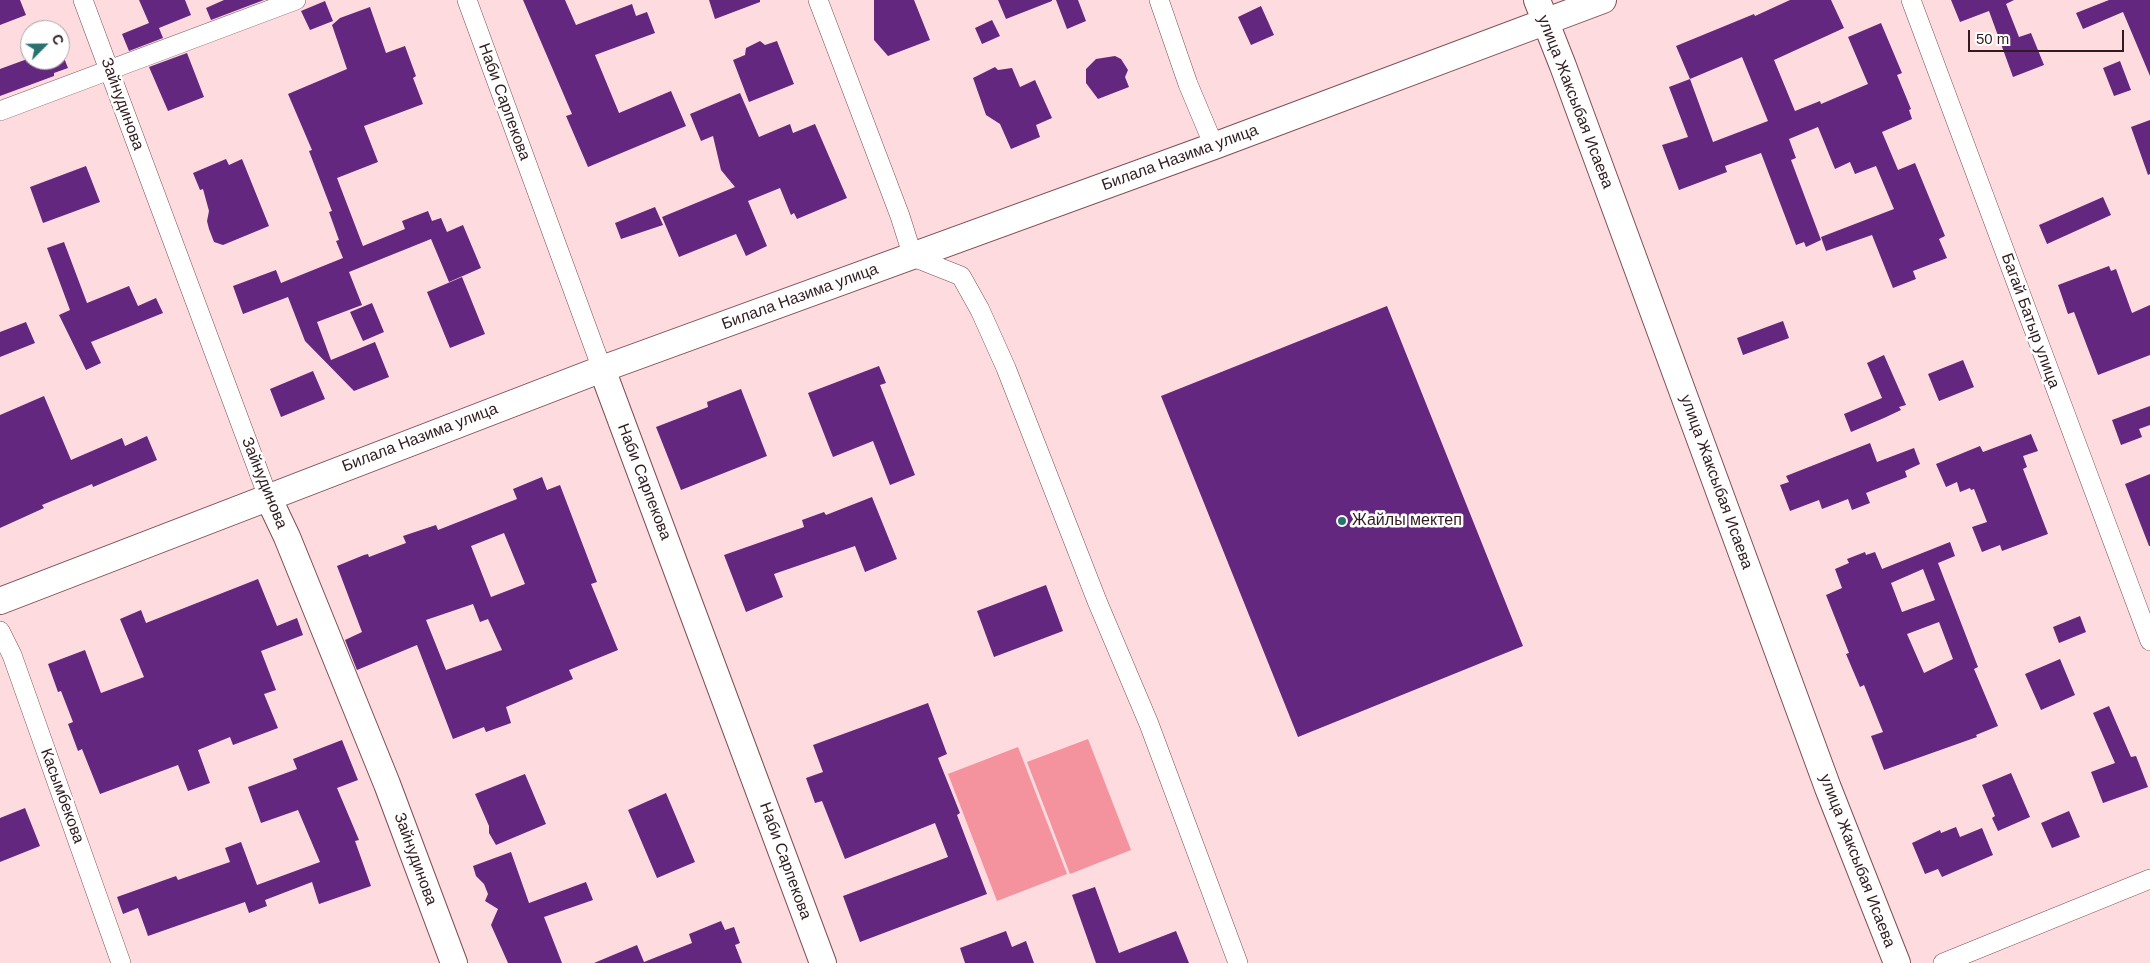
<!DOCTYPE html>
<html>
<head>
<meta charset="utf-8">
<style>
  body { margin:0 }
  #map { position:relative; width:2150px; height:963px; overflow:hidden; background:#fddbde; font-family:Helvetica,sans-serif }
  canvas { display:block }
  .north { position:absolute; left:20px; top:20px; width:50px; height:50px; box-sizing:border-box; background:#fff; border:1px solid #aca4a5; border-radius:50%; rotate:67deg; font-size:14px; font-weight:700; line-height:20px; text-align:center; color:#301c1f }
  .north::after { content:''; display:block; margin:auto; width:18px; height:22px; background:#287270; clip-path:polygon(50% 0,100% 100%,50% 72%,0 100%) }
  .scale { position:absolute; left:1968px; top:30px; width:156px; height:22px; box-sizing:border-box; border:2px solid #301c1f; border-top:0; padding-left:6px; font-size:15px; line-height:18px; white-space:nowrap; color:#301c1f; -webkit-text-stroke:4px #fff; paint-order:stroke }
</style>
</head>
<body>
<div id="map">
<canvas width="2150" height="963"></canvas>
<div class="north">С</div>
<div class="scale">50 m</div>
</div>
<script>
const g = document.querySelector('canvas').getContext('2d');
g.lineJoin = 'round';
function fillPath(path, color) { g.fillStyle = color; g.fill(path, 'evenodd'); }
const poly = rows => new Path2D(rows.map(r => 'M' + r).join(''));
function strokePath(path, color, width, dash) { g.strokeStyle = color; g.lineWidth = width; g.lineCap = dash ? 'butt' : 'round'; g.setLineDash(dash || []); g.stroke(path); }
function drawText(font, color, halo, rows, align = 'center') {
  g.font = font + ' Helvetica,sans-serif'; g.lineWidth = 5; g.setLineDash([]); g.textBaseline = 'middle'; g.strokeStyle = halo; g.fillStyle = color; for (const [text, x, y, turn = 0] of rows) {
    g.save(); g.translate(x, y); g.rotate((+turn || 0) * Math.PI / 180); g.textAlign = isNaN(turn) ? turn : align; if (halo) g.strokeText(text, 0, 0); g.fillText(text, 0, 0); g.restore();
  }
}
fillPath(poly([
  [1088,739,1131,850,1070,874,1027,762],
  [1018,747,1067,874,997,901,948,774]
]), '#f4929e');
fillPath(poly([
  [0,0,20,0,26,15,0,25],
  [139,0,185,0,191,15,159,28,163,38,129,51,122,34,149,23],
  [224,0,264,0,211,20,206,8],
  [523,0,565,0,576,25,632,4,636,16,647,12,655,33,595,55,619,113,671,91,686,126,588,167,566,116,572,114],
  [709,0,760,0,760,2,715,19],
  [874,0,914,0,930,40,888,56,874,40],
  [998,0,1052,0,1052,1,1006,19],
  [1056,0,1078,0,1086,21,1067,29],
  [1790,0,1831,0,1844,28,1774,60,1795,111,1820,101,1821,104,1868,84,1848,37,1881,23,1902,73,1897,75,1911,109,1909,110,1912,119,1882,132,1898,170,1915,163,1945,236,1939,239,1947,258,1913,271,1916,279,1893,288,1872,235,1826,251,1821,237,1894,209,1876,166,1855,174,1850,162,1835,169,1818,127,1789,139,1796,158,1791,160,1821,240,1806,247,1804,242,1796,245,1761,153,1725,166,1727,172,1679,190,1662,145,1688,137,1669,87,1690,79,1676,46,1754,14,1755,16],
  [1742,57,1768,121,1713,142,1690,79],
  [1951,0,2014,0,2006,4,2019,37,2031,33,2044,65,2013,77,1989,11,1960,22],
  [2109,0,2150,0,2150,76,2123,12,2083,29,2076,13],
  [325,1,333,21,310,30,301,11],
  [1261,6,1274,35,1251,45,1238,17],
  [370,7,386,53,405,46,416,76,413,78,423,104,364,126,378,162,337,178,363,246,405,229,402,221,428,211,432,221,441,218,447,232,463,225,481,268,449,282,431,239,349,272,362,305,317,322,331,360,375,342,389,377,354,391,305,341,288,297,243,314,233,286,276,270,281,283,343,258,336,241,339,240,329,212,332,211,309,151,312,150,288,94,347,69,332,25,340,18],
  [992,20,1000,36,982,44,975,28],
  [760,41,765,45,777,41,794,84,749,102,733,60,745,55,746,48],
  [62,53,68,68,54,73,54,76,0,96,0,69,30,58,30,65,43,60,60,60,60,54],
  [187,53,204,97,168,111,149,67],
  [1115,56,1121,59,1128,70,1125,77,1129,87,1098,99,1086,83,1086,69,1096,59],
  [2120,61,2131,90,2114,96,2103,68],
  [995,67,998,70,1012,68,1020,87,1035,80,1052,118,1036,125,1040,137,1011,149,1000,124,986,115,973,78],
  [740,93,759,137,790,124,793,133,815,124,847,198,797,219,794,213,791,215,780,188,748,201,767,246,746,256,736,234,679,257,662,217,735,187,721,170,713,136,701,141,690,114],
  [2150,120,2150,174,2148,175,2131,127],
  [226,159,229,165,242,159,269,226,223,245,214,242,209,229,207,221,209,211,203,189,200,190,193,173],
  [86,166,100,202,43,223,30,187],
  [2103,197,2111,215,2047,244,2039,225],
  [655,207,663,225,621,239,615,223],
  [64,242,87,303,129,286,138,306,156,298,163,313,91,342,101,363,86,370,59,315,70,310,47,248],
  [2109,266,2111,271,2116,269,2132,313,2150,305,2150,355,2098,375,2074,312,2068,314,2058,285],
  [462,277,485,334,450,348,427,292],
  [372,303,384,332,363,341,350,312],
  [1387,306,1523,646,1298,737,1161,396],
  [1783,321,1789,338,1743,355,1737,338],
  [26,322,35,343,0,357,0,332],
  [1884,355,1906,405,1899,407,1901,410,1884,418,1851,432,1844,414,1882,398,1867,363],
  [1963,360,1974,387,1939,401,1928,374],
  [879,366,886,383,880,385,915,475,890,485,873,441,833,457,808,393],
  [313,371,325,399,281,417,270,389],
  [741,389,767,456,681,490,656,427,708,407,707,402],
  [44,396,71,460,122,438,125,446,147,436,157,460,93,487,92,484,42,505,44,508,0,528,0,415],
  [2150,406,2150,425,2139,429,2142,437,2121,445,2112,420],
  [2031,434,2038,451,2023,456,2027,467,2023,469,2048,534,2002,551,2000,545,1982,552,1972,527,1987,522,1974,489,1971,490,1970,488,1960,492,1957,482,1946,487,1936,464,1980,446,1983,452],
  [1870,443,1877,462,1914,448,1920,464,1905,471,1907,477,1866,493,1870,503,1852,510,1848,499,1822,509,1819,500,1790,511,1780,485,1789,482,1786,476],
  [2150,474,2150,546,2149,546,2125,484],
  [542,477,547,490,560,485,597,582,591,584,618,650,569,670,573,679,506,707,511,723,486,732,484,727,453,739,417,645,357,670,345,640,362,632,337,566,364,555,368,554,369,557,406,543,403,536,436,525,438,530,517,499,513,489],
  [504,533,525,584,491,597,471,546],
  [473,604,480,622,488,619,502,650,446,670,426,620],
  [872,497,897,559,865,572,855,546,774,574,783,597,746,612,724,555,804,527,802,520,824,512,826,515],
  [1950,542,1955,556,1938,563,1978,667,1974,669,1998,726,1976,735,1977,737,1884,770,1871,736,1883,732,1864,685,1860,687,1846,654,1849,653,1826,595,1842,588,1835,569,1849,563,1847,559,1865,552,1866,555,1875,552,1882,569],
  [1923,569,1935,600,1902,612,1891,583],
  [1939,622,1953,659,1924,673,1907,634],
  [258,579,277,626,297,618,303,635,261,651,276,690,264,694,278,728,233,745,230,737,198,750,210,783,188,791,178,765,100,794,82,749,78,751,68,724,73,722,61,691,58,692,48,664,85,650,101,693,144,677,120,619,141,610,146,623],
  [1046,585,1063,631,994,657,977,611],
  [2080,616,2086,632,2059,643,2053,627],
  [2060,659,2075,695,2041,710,2025,674],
  [928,703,947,754,938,758,960,813,957,815,987,894,860,942,843,896,948,857,935,823,845,859,822,801,815,803,806,778,823,772,813,745],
  [2109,706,2131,757,2136,756,2148,787,2103,803,2091,772,2115,763,2093,713],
  [342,740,358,780,337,788,359,840,355,841,371,886,319,904,312,882,265,900,267,906,249,913,245,902,148,936,138,908,123,914,117,897,176,876,178,880,230,862,225,848,241,842,257,885,320,862,298,810,261,823,248,787,297,769,293,759],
  [2011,773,2030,817,1998,831,1992,818,1995,816,1982,785],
  [525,774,546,824,496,845,489,833,489,826,475,794],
  [666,793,695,862,657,878,628,810],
  [25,808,40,846,0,862,0,818],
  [2069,811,2080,837,2052,848,2041,823],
  [1956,827,1960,837,1982,828,1993,855,1942,877,1938,869,1925,874,1912,843,1940,830,1941,833],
  [511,852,529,903,586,882,593,900,544,917,562,963,508,963,491,925,498,909,485,901,488,894,484,884,476,876,473,866],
  [1095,887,1119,953,1176,931,1189,963,1096,963,1072,895],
  [721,921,725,930,734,927,740,943,735,945,742,963,594,963,637,945,644,962,692,943,689,934],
  [1006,931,1012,947,1026,941,1034,963,965,963,960,948]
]), '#632780');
const street = poly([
  [83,0,268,497],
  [467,0,602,369],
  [818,0,900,216,913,257,961,276,980,310,1006,368,1097,601,1149,724,1238,963],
  [1159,0,1188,84,1214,146],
  [1911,0,2150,641],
  [0,111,296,0],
  [0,631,12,655,121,963],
  [1943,963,2150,879]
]);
const secondary = poly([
  [1537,0,1563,66,1828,788,1897,963],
  [602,369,823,963],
  [268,497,287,537,387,784,454,963],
  [0,601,602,369,1214,146,1603,0]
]);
strokePath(street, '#7d4e53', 20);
strokePath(secondary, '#7d4e53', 28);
strokePath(street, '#fff', 19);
strokePath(secondary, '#fff', 26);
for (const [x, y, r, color] of [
  [1342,521,5,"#287270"]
]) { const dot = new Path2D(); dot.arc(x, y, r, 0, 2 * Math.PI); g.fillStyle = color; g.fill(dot); strokePath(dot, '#fff', 2); }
drawText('16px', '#301c1f', '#fff', [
  ["Наби Сарпекова",504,102,70],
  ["улица Жаксыбая Исаева",1575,102,69],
  ["Зайнудинова",122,104,70],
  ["Билала Назима улица",1180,158,-20],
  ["Билала Назима улица",800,297,-20],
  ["Багай Батыр улица",2030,321,70],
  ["Билала Назима улица",420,438,-21],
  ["Наби Сарпекова",644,482,69],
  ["улица Жаксыбая Исаева",1716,482,70],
  ["Зайнудинова",264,483,68],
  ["Касымбекова",62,796,70],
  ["Зайнудинова",415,859,70],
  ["Наби Сарпекова",785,861,70],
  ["улица Жаксыбая Исаева",1857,861,69]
]);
drawText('16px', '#301c1f', '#fff', [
  ["Жайлы мектеп",1352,521]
], 'left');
</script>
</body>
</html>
